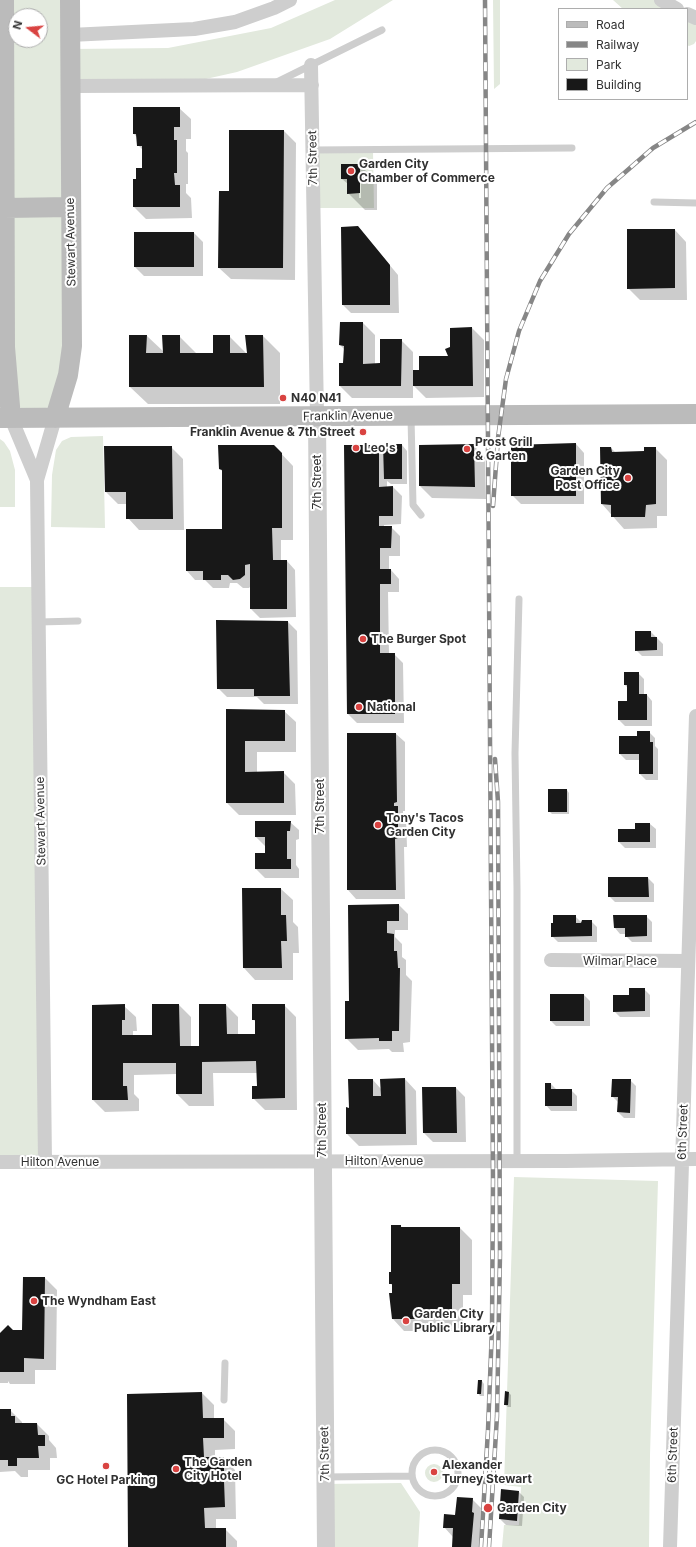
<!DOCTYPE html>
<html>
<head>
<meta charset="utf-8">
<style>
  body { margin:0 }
  #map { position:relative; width:696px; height:1547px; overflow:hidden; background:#fff; font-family:Inter,sans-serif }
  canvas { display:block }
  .legend { position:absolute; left:558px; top:8px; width:130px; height:92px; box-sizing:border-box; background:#fff; border:1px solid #adadad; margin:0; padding:5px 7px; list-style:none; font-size:12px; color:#313131 }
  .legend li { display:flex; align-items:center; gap:8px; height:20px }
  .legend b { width:20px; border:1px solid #adadad }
  .north { position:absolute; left:8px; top:8px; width:40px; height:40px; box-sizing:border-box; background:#fff; border:1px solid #adadad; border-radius:50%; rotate:286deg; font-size:11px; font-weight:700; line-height:16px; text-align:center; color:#313131 }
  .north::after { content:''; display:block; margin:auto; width:14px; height:18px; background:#d94341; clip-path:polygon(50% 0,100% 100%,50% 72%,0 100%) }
</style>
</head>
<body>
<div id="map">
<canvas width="696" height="1547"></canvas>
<ul class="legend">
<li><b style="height:5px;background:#bbb"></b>Road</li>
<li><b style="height:5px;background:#868686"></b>Railway</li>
<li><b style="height:11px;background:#e2e9dd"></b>Park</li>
<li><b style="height:11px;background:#181818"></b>Building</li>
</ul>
<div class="north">N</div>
</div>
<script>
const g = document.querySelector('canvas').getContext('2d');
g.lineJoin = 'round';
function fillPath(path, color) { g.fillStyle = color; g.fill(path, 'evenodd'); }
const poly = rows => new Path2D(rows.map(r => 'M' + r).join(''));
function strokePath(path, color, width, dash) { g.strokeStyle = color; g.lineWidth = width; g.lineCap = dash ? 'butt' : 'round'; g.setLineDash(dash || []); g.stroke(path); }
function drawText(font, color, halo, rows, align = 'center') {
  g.font = font + ' Inter,sans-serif'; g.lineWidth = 4; g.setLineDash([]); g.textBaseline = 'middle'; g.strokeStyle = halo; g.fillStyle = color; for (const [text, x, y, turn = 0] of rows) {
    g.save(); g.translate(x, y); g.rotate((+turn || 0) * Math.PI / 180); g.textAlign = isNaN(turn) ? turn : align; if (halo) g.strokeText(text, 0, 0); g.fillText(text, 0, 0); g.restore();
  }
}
fillPath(poly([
  [1,0,70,0,71,49,168,48,271,28,335,0,393,0,330,39,237,72,161,89,71,93,72,317,59,406,26,411,16,405],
  [16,16,40,16,40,40,16,40],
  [493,0,500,0,500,84,494,89],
  [613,0,661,0,677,9,623,9],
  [687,14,696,18,696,41,694,44,689,46,687,45],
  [373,151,374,208,317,208,316,152],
  [103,436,105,528,51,527,52,475,56,450,62,441,71,437],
  [0,439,4,442,10,451,15,470,15,507,0,507],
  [0,587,40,587,45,1162,0,1162],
  [514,1177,658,1181,650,1455,649,1547,502,1547,504,1525,519,1525,521,1487,504,1485],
  '425 1473a9 9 0 1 1 18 0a9 9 0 1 1-18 0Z',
  [401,1483,420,1512,418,1547,325,1547,324,1484]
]), '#e2e9dd');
fillPath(poly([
  [179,108,191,119,191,139,186,139,186,151,188,153,188,184,186,184,186,193,191,198,192,218,146,219,134,207,138,180,143,169,143,150,138,145,137,137,134,134],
  [230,131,284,131,296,143,295,280,231,279,219,268,230,192],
  [360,165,377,182,377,210,365,210,348,193,348,184,342,179],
  [359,181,361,181,361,198,359,198],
  [358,227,398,275,399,313,351,313,343,305],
  [675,230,686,242,687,300,640,300,628,288],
  [194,233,203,242,203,276,144,276,135,267],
  [363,323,375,335,375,364,381,364,401,340,413,352,413,371,420,371,449,357,451,348,472,328,484,340,484,397,426,398,413,385,413,398,352,398,340,386,344,364,344,349,340,345],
  [147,336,164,352,179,336,197,354,214,354,229,336,248,355,263,336,280,353,280,404,148,404,130,387],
  [576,444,584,453,584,504,521,504,512,495],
  [402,445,407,451,407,484,391,484,387,481,387,487,393,487,402,496,401,524,384,525,384,527,391,527,400,536,400,556,389,556,389,570,391,570,399,579,399,592,388,592,389,654,394,654,403,663,404,723,357,723,348,714,378,446,385,452],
  [473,445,485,457,486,499,432,498,420,486],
  [274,446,293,466,293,540,281,540,281,561,287,561,295,570,296,617,260,618,251,609,251,586,249,588,243,588,237,583,230,583,229,588,213,588,205,580,195,580,187,571,223,530,223,472,220,469],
  [105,447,171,447,183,459,184,530,139,530,128,518,127,504,118,504,106,492],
  [611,448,616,453,645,452,655,448,667,460,667,516,657,516,657,528,624,529,602,504],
  [288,622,297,631,298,704,264,704,257,697,227,697,218,688],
  [651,632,663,644,663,656,642,656,636,650],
  [638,673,644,679,644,695,647,695,652,701,652,726,625,726,619,720,619,702,628,702,628,688,625,685],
  [227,710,284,711,296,722,296,752,257,752,257,773,283,772,295,784,296,815,239,815,227,803],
  [649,732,655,738,655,746,658,749,658,780,646,780,640,774,640,760,626,760,620,754,638,737],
  [348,734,396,734,405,742,405,811,403,811,403,813,406,816,407,847,404,847,405,899,356,899,348,890],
  [567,790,569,793,569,814,552,814,549,811],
  [290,822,299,830,299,839,296,840,296,865,299,869,299,878,265,878,256,869,266,854,265,846,256,837],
  [650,824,656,829,656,848,625,848,619,842,636,830],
  [609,878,648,878,654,884,654,902,615,902,609,896],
  [281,889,293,900,293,922,298,927,299,953,293,953,293,980,255,980,244,968],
  [399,905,408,914,408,930,395,930,395,937,402,944,402,957,406,960,406,975,412,981,410,1042,403,1043,404,1052,392,1052,389,1049,358,1050,346,1038,350,1002,349,906],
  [575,916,582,923,591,921,597,927,597,942,558,942,552,936,554,924],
  [646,916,652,922,652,942,632,942,626,936,626,934,620,934,615,928],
  [644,989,650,995,650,1017,620,1017,614,1011,630,996],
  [584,995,590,1001,590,1026,556,1026,551,1021],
  [179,1005,191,1017,191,1047,200,1047,200,1005,226,1005,238,1017,238,1035,256,1035,256,1022,253,1019,284,1005,296,1017,297,1110,265,1110,253,1098,258,1087,257,1073,213,1073,214,1106,189,1106,177,1094,177,1074,134,1075,134,1094,139,1099,139,1111,105,1112,93,1100,124,1006,136,1017,137,1031,133,1031,133,1036,153,1036],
  [405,1079,416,1091,417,1145,359,1146,347,1134,350,1109,373,1080,381,1089],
  [630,1080,636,1086,635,1118,624,1118,618,1112,618,1102,612,1096],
  [551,1084,557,1090,571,1090,577,1096,577,1111,551,1111,546,1105],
  [423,1088,456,1088,465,1097,466,1142,433,1142,424,1133],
  [401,1226,402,1228,460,1228,472,1240,472,1295,463,1295,463,1331,404,1331,393,1319,390,1294,393,1294,393,1286,390,1283],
  [45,1278,57,1290,56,1370,35,1370,35,1384,10,1384,8,1381,8,1383,0,1383,0,1334,13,1331,23,1331],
  [482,1381,484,1384,484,1396,480,1396,478,1393],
  [202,1393,214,1405,214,1419,223,1419,235,1431,235,1449,215,1450,215,1458,223,1458,235,1470,236,1519,216,1519,216,1529,225,1529,237,1541,237,1547,129,1547],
  [509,1393,511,1395,511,1407,508,1407,505,1405],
  [0,1410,10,1410,22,1422,22,1424,37,1424,49,1436,49,1440,56,1448,57,1458,50,1458,50,1470,28,1470,28,1477,21,1477,15,1471,0,1472],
  [519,1492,524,1497,522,1526,506,1525,500,1519],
  [472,1499,481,1508,480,1521,482,1523,480,1547,453,1547,453,1537,444,1527]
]), '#0003');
fillPath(poly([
  [133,107,180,107,180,127,174,127,174,140,177,140,177,173,174,173,175,185,180,185,180,207,133,207,133,179,136,179,136,168,142,168,142,146,137,146,136,134,133,134],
  [229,130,284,130,283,268,218,268,219,191,229,191],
  [341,164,360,164,360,193,347,194,347,179,341,179],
  [358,226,390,265,390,305,342,305,341,227],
  [627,229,675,229,675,288,627,289],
  [134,232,194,232,194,267,134,267],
  [340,322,363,322,363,364,380,363,380,339,402,339,401,386,339,386,339,363,343,363,344,346,339,345],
  [472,327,473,386,413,386,413,370,419,370,419,356,448,356,445,349,450,347,450,328],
  [129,335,147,335,146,353,163,353,162,335,180,335,180,353,213,353,213,335,230,335,230,353,247,353,245,335,263,335,264,387,129,387],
  [576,443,576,496,511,496,511,445],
  [383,444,402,444,402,479,384,479],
  [474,444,475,487,419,486,419,445],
  [218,445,274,445,282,453,282,528,272,528,273,560,287,560,287,609,250,609,250,564,245,565,245,575,240,579,233,580,228,575,221,575,221,580,203,580,203,571,186,571,186,529,222,529,222,470,219,469],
  [344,445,379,445,379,487,393,486,393,516,379,516,379,526,392,526,391,548,380,548,380,569,391,569,391,584,380,584,380,653,395,653,395,714,347,714],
  [104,446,172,446,173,519,126,519,126,492,105,492],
  [600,447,611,447,612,452,644,451,644,447,656,447,656,504,646,505,645,517,611,517,611,505,601,504],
  [216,620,288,621,290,696,254,696,254,689,217,689],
  [635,631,651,631,651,637,657,637,657,650,635,651],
  [624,672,639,672,639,694,647,694,647,720,618,720,618,701,627,701,627,685,624,685],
  [226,709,285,710,285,741,245,741,245,772,284,771,284,803,226,803],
  [637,731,650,731,650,742,653,742,653,774,639,774,639,754,619,754,619,736,637,736],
  [347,733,396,733,397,802,394,803,394,806,398,806,398,838,395,839,396,890,347,890],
  [548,789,567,789,567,812,548,812],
  [255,821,291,821,290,831,287,831,287,859,291,859,291,869,255,869,255,853,265,853,265,837,255,837],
  [635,823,650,823,650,842,618,842,618,829,635,829],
  [608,877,648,877,649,897,608,897],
  [242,888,281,888,281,915,286,915,287,941,281,941,282,968,243,968],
  [399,904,399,921,387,921,387,933,394,934,394,951,397,951,398,968,400,968,399,1031,392,1031,392,1041,379,1041,379,1038,345,1039,345,1001,349,1001,348,905],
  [553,915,576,915,576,923,581,923,582,920,592,920,592,936,551,937,551,923,553,923],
  [613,915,647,915,647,936,625,937,625,928,614,928],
  [629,988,645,988,645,1011,613,1012,613,995,629,995],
  [550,994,584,994,584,1021,550,1021],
  [125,1004,125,1020,122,1020,122,1035,152,1035,152,1004,179,1004,180,1046,199,1046,199,1004,226,1004,227,1034,255,1034,255,1020,252,1020,252,1004,285,1004,285,1098,252,1099,252,1086,257,1086,256,1061,202,1062,202,1094,176,1094,176,1063,123,1063,123,1086,127,1086,128,1100,92,1100,92,1005],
  [405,1078,406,1134,346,1134,346,1107,349,1108,348,1079,373,1079,373,1096,381,1096,380,1079],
  [612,1079,631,1079,630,1113,617,1112,618,1097,611,1097],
  [545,1083,551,1083,551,1089,572,1089,572,1106,545,1106],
  [422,1087,456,1087,457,1133,423,1133],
  [391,1225,401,1225,401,1227,460,1227,460,1284,452,1284,452,1319,392,1319,389,1293,392,1293,392,1284,389,1284,389,1272,391,1272],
  [23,1277,45,1277,44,1359,24,1358,24,1372,0,1372,0,1333,8,1325,13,1330,22,1330],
  [478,1380,482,1380,481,1394,477,1394],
  [505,1391,509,1392,508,1405,504,1405],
  [202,1392,203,1418,224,1418,224,1438,203,1438,204,1457,224,1457,224,1481,225,1507,204,1508,205,1528,226,1528,226,1547,128,1547,127,1394],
  [0,1409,11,1409,11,1416,15,1416,15,1423,37,1423,38,1435,45,1435,45,1446,38,1446,39,1458,17,1458,17,1466,8,1466,8,1460,0,1460],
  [501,1489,519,1491,517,1521,499,1519],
  [457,1497,473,1498,472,1512,474,1513,471,1547,452,1547,453,1528,443,1528,444,1514,455,1515]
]), '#181818');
strokePath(poly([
  [277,82,382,30],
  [313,150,572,148],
  [654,202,696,203],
  [411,417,413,505,421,515],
  [39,622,78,621],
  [517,1161,517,889,515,753,519,599],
  [224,1400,225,1363],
  '412 1473a23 23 0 1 1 46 0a23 23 0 1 1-46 0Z',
  [325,1477,411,1476]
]), '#cecece', 7);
strokePath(poly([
  [661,0,677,9],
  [687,14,696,18],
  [70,35,194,29,235,22,274,8,290,0],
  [311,65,317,417],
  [70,86,312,85],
  [11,418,37,480],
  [551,960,688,961],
  [0,1162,565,1161,696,1159],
  [45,1162,37,480,55,418],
  [670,1547,696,716]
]), '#cecece', 14);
strokePath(poly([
  [317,417,326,1547]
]), '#cecece', 18);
strokePath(poly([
  [4,0,5,347,11,418],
  [5,208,71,207],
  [0,418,696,414],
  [55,418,68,375,72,346,70,0]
]), '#bbb', 20);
const rail = poly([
  [493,506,498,438,506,379,519,331,540,281,569,234,607,188,653,148,696,122],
  [481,1547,488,1430,492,1328,493,1180,485,0],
  [489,1547,497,1416,500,1255,498,802,495,759]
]);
strokePath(rail, '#868686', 4.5);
strokePath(rail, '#fff', 3, [9]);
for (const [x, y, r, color] of [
  [351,171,4,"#d94341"],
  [283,398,4,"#d94341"],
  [363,432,4,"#d94341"],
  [356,448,4,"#d94341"],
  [467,449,4,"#d94341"],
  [628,478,4,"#d94341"],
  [363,639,4,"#d94341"],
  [359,707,4,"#d94341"],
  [378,825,4,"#d94341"],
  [34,1301,4,"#d94341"],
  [406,1321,4,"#d94341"],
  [106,1466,4,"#d94341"],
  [176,1469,4,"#d94341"],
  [434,1472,4,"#d94341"],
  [488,1508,5,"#d94341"]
]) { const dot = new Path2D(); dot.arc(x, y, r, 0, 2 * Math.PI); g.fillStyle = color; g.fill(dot); strokePath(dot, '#fff', 1.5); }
drawText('12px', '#313131', '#fff', [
  ["7th Street",313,158,-91],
  ["Stewart Avenue",71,242,-91],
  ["Franklin Avenue",348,416,-1],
  ["7th Street",317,482,-90],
  ["7th Street",320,806,-90],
  ["Stewart Avenue",41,821,-91],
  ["Wilmar Place",620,961],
  ["7th Street",322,1130,-90],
  ["6th Street",683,1132,-88],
  ["Hilton Avenue",384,1161],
  ["Hilton Avenue",60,1162],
  ["7th Street",325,1454,-91],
  ["6th Street",673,1455,-88]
]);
drawText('bold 12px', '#313131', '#fff', [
  ["Garden City",359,164],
  ["Chamber of Commerce",359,178],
  ["N40 N41",291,398],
  ["Franklin Avenue & 7th Street",355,432,"right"],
  ["Prost Grill",475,442],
  ["& Garten",475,456],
  ["Leo's",364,448],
  ["Garden City",620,471,"right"],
  ["Post Office",620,485,"right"],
  ["The Burger Spot",371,639],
  ["National",367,707],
  ["Tony's Tacos",386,818],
  ["Garden City",386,832],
  ["The Wyndham East",42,1301],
  ["Garden City",414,1314],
  ["Public Library",414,1328],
  ["The Garden",184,1462],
  ["City Hotel",184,1476],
  ["Alexander",442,1465],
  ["Turney Stewart",442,1479],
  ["GC Hotel Parking",106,1480,"center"],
  ["Garden City",497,1508]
], 'left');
</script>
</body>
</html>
